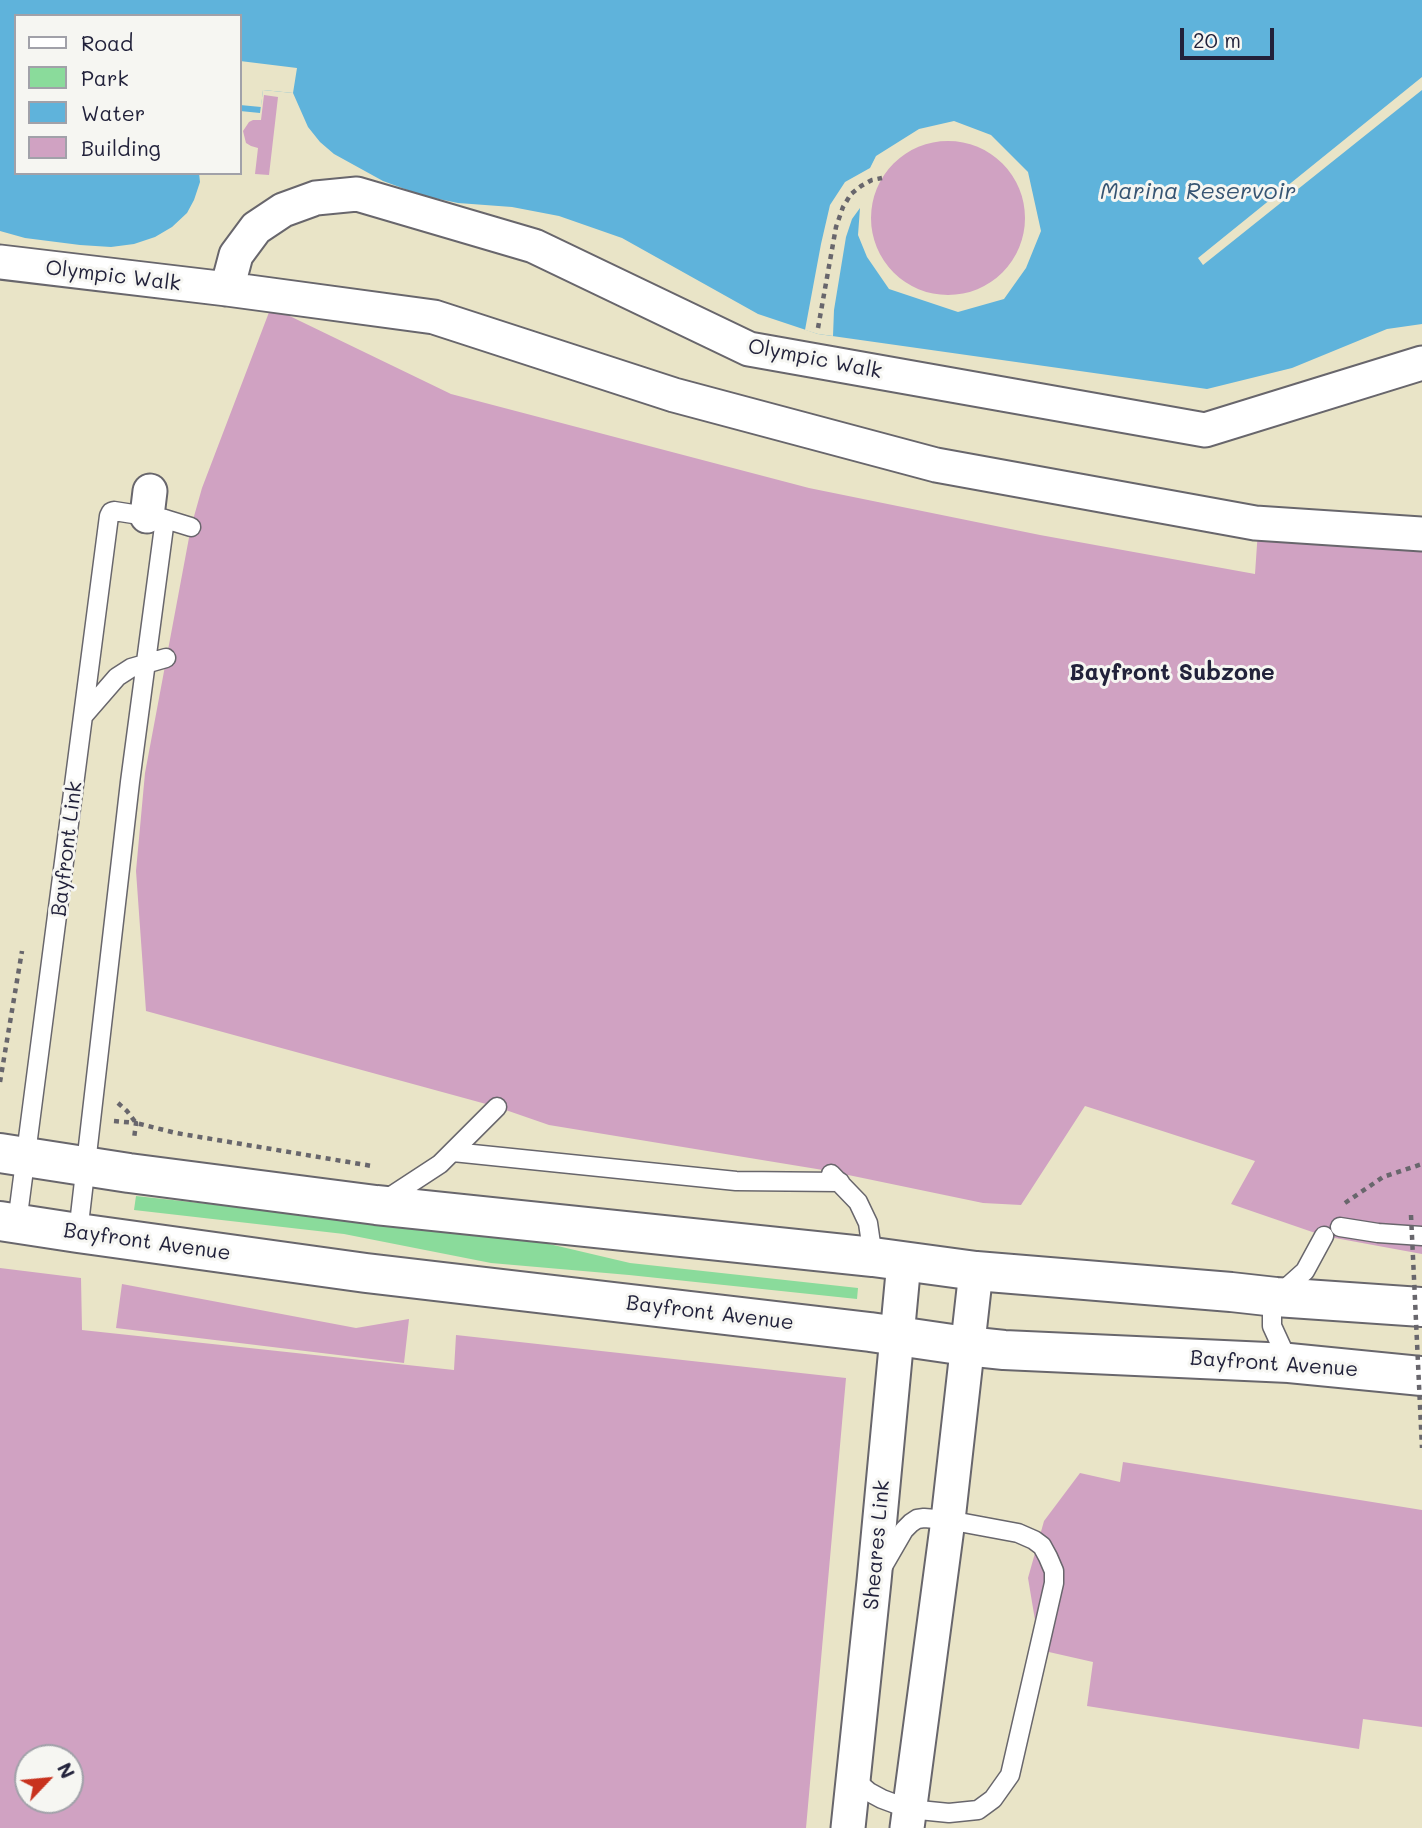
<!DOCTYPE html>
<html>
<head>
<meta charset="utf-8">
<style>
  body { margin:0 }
  #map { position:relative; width:1422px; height:1828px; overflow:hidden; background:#e9e4c7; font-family:Mali,sans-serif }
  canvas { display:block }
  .legend { position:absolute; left:14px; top:14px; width:228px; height:161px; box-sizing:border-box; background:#f6f6f2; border:2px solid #a1a1a9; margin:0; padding:9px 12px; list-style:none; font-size:21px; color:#22223b }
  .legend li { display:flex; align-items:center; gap:14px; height:35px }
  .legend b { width:35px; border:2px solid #a1a1a9 }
  .north { position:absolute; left:14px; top:1744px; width:70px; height:70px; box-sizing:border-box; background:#f6f6f2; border:2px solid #a1a1a9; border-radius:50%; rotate:64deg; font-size:19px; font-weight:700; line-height:28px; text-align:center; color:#22223b }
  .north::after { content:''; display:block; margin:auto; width:24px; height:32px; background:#c8321e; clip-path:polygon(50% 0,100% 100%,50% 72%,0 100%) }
  .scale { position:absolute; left:1180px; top:28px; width:94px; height:32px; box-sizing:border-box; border:4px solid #22223b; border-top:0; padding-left:9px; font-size:21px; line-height:24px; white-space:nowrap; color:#22223b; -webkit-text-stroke:5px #f6f6f2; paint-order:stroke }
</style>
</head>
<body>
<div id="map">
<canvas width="1422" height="1828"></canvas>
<ul class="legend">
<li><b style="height:9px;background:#fff"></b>Road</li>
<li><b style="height:19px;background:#8adb9b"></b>Park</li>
<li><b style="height:19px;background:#5fb3db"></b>Water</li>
<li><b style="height:19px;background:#d0a2c2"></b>Building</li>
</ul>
<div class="north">N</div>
<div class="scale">20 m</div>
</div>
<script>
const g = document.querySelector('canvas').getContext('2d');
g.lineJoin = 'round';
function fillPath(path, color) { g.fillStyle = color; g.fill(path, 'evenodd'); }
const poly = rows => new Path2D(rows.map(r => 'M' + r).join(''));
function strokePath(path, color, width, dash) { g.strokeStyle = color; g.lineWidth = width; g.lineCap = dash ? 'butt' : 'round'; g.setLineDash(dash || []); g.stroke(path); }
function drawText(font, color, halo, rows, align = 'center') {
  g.font = font + ' Mali,sans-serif'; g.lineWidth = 6; g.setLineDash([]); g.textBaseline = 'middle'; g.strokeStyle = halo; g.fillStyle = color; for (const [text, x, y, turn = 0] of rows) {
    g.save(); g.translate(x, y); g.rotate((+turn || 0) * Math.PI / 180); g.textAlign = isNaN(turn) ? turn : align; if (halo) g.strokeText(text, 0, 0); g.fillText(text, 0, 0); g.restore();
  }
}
fillPath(poly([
  [136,1196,528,1239,630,1263,858,1288,857,1299,629,1275,491,1263,344,1234,134,1210]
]), '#8adb9b');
fillPath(poly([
  [0,0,1422,0,1422,324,1387,329,1292,368,1207,389,818,334,758,314,622,238,559,216,512,207,458,203,424,196,383,181,334,154,320,142,308,127,293,93,263,90,260,113,240,111,240,16,16,16,16,173,199,173,200,182,194,200,187,213,172,227,155,237,134,244,111,247,80,245,25,238,0,231]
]), '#5fb3db');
fillPath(poly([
  [240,61,297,68,293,93,263,90,261,107,240,105],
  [1422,77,1422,90,1203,265,1198,258],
  [954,121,991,135,1028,172,1041,231,1026,268,1004,299,958,312,889,289,867,257,858,235,860,208,852,219,846,237,834,310,833,336,818,334,805,330,821,244,830,205,845,182,870,168,876,156,919,129]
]), '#e9e4c7');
fillPath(poly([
  [264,95,278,97,269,175,255,174,258,148,251,146,246,143,243,131,249,122,253,120,261,120],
  '871 218a77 77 0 1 1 154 0a77 77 0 1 1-154 0Z',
  [271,307,451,394,809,488,1040,535,1255,574,1258,530,1422,539,1422,1254,1324,1236,1231,1204,1255,1161,1085,1106,1021,1205,983,1203,829,1171,549,1125,497,1107,146,1011,136,871,145,773,191,527,202,488],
  [0,1268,81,1278,82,1330,454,1370,456,1335,846,1378,806,1828,0,1828],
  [28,1758,70,1758,70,1800,28,1800],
  [122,1284,356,1328,409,1319,404,1363,116,1328],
  [1123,1462,1422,1510,1422,1727,1363,1719,1359,1749,1087,1706,1093,1662,1040,1650,1028,1578,1044,1521,1080,1473,1120,1482]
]), '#d0a2c2');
const lane = poly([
  [84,715,117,677,131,668,166,658],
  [453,1152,736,1181,840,1182],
  [831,1174,858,1202,868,1223,873,1257],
  [385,1200,440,1164,497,1107],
  [17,1223,109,516,111,512,114,511,165,519,191,527],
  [1340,1227,1378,1233,1422,1236],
  [78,1233,130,782,165,519],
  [1289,1363,1272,1326,1272,1312,1276,1297,1305,1271,1324,1236],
  [854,1779,869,1792,882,1799,909,1809,949,1813,978,1810,993,1799,1010,1775,1054,1583,1054,1571,1048,1557,1042,1546,1034,1540,1018,1533,948,1520,924,1518,917,1519,911,1523,904,1530,882,1568]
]);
const street = poly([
  [0,262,227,289,434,317,674,395,936,465,1255,523,1422,534],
  [227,289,236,255,256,228,283,210,316,198,357,194,534,246,749,349,1205,430,1422,363],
  [147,516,150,491],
  [848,1828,874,1581,904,1262],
  [907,1828,948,1520,976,1271]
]);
const secondary = poly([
  [0,1153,129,1173,376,1205,873,1257,976,1271,1231,1292,1276,1297,1422,1307],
  [0,1221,78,1233,366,1273,870,1332,966,1346,1004,1350,1289,1363,1422,1376]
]);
strokePath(lane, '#68666c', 21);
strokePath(street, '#68666c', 37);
strokePath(secondary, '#68666c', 42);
strokePath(poly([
  [818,328,836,227,843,207,851,194,861,186,872,180,882,178],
  [0,1082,22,951],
  [118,1103,127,1111,136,1123,176,1133,372,1166],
  [114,1121,136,1123,134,1139],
  [1345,1203,1383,1177,1422,1164]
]), '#68666c', 4.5, [5, 5]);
strokePath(lane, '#fff', 18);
strokePath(street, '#fff', 33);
strokePath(secondary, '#fff', 38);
strokePath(poly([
  [1411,1215,1422,1448]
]), '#68666c', 4.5, [5, 5]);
drawText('21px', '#22223b', '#f6f6f2', [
  ["Olympic Walk",113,276,7],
  ["Olympic Walk",815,359,11],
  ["Bayfront Link",67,849,-83],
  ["Bayfront Avenue",147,1242,8],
  ["Bayfront Avenue",710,1313,7],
  ["Bayfront Avenue",1274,1364,4],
  ["Sheares Link",877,1545,-85]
]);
drawText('italic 23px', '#375573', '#f6f6f2', [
  ["Marina Reservoir",1198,192]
]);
drawText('bold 23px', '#22223b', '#f6f6f2', [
  ["Bayfront Subzone",1172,673]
]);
</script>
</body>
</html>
